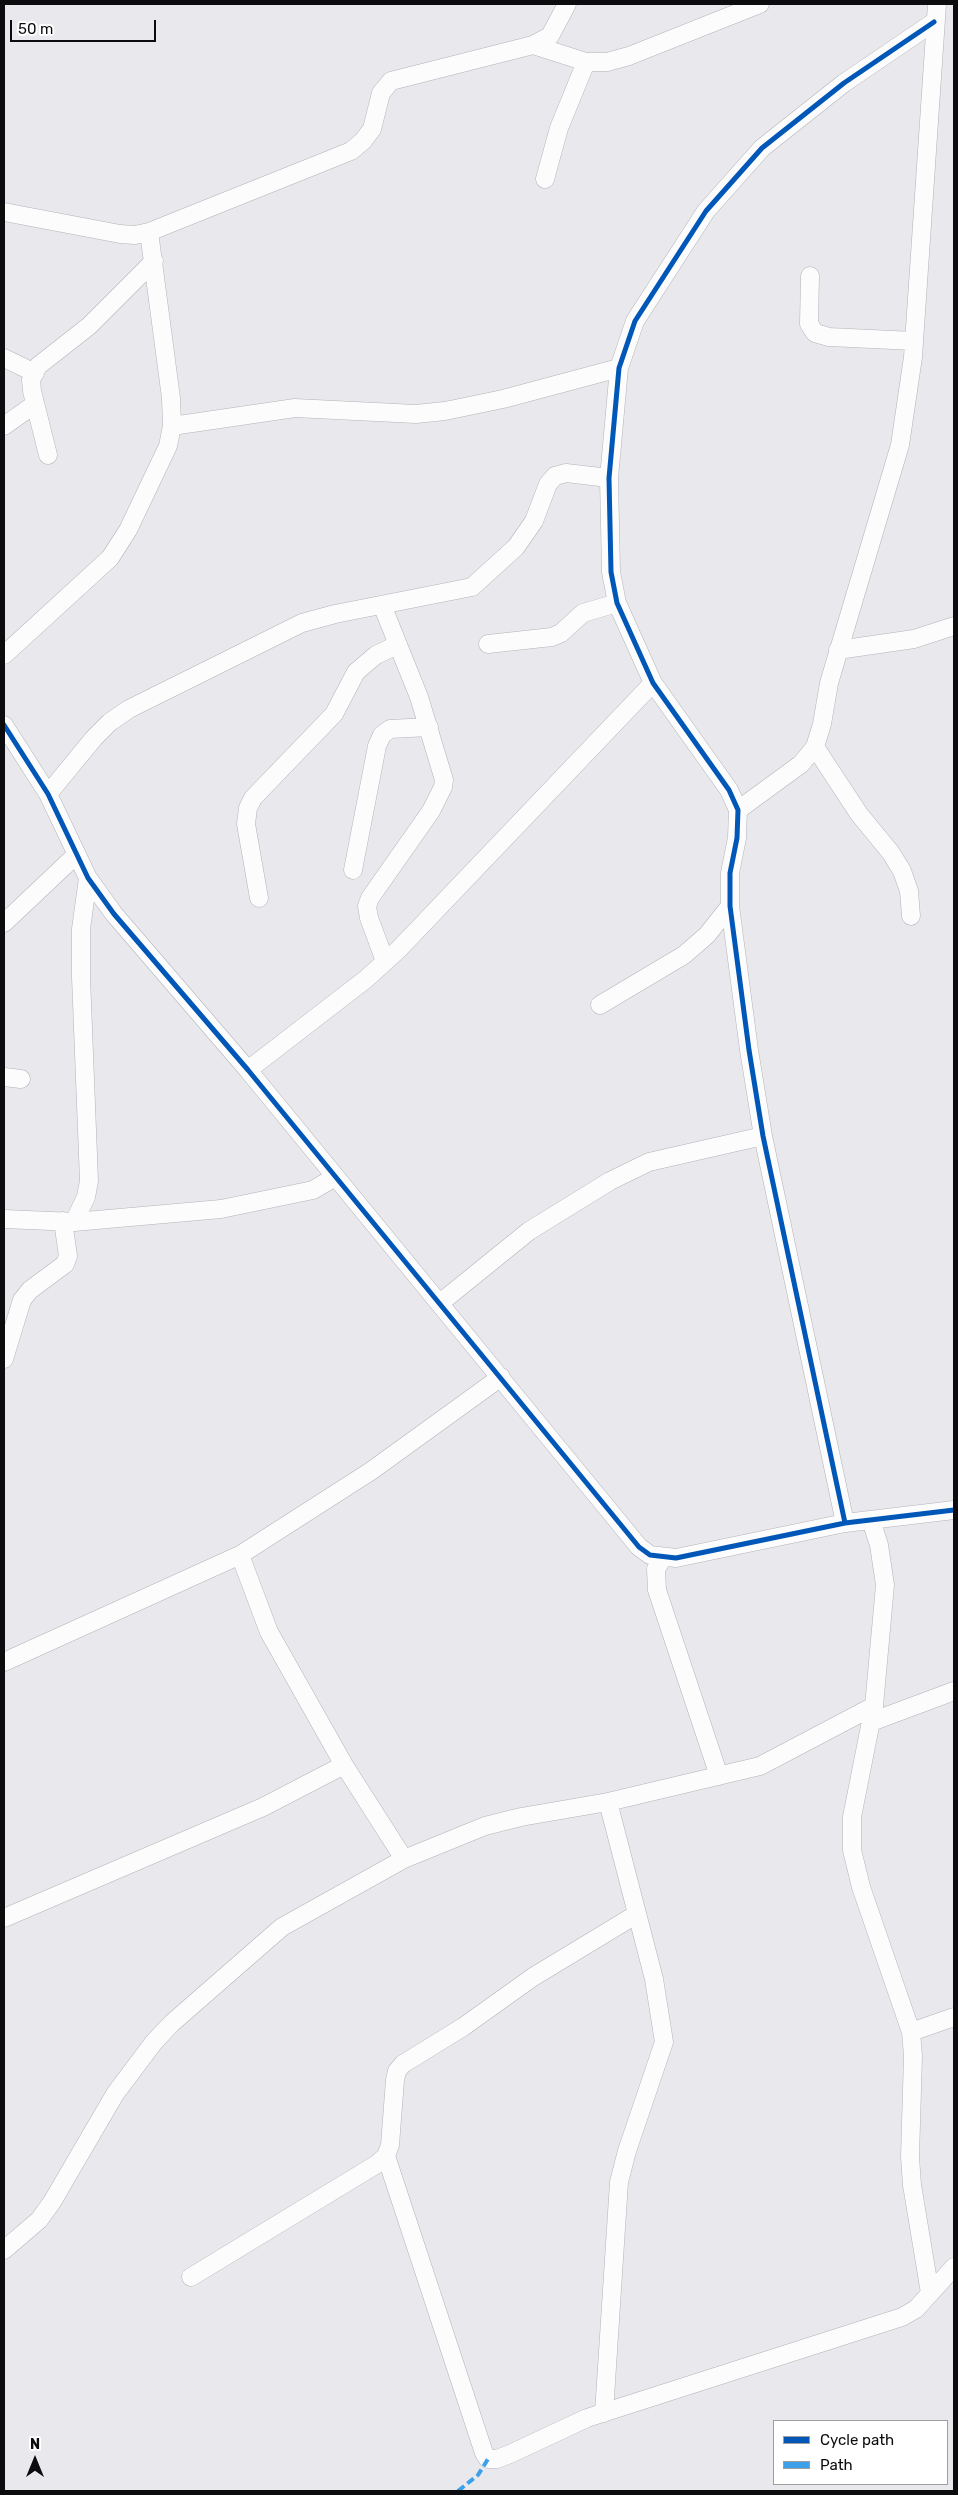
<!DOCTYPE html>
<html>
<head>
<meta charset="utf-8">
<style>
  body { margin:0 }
  #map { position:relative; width:958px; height:2495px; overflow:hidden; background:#e8e8ed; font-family:Rubik,sans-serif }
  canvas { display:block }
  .frame { position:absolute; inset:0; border:5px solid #0c0c0f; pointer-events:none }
  .legend { position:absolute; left:773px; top:2420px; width:175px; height:65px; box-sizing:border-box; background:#fff; border:1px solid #9e9e9f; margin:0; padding:6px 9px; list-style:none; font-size:15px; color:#0c0c0f }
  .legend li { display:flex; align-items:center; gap:10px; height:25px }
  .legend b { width:25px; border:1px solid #9e9e9f }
  .north { position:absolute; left:10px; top:2435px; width:50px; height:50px; -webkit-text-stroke:4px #fff; paint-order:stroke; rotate:0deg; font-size:14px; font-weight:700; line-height:20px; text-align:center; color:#0c0c0f }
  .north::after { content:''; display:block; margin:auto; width:18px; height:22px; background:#0c0c0f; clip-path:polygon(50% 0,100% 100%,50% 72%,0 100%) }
  .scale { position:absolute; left:10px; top:20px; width:146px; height:22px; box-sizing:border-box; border:2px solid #0c0c0f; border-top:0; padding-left:6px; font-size:15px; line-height:18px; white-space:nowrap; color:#0c0c0f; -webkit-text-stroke:4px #fff; paint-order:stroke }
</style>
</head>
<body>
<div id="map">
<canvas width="958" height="2495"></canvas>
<div class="frame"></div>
<ul class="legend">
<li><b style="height:6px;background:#0057b8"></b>Cycle path</li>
<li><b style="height:6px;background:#3ca1ea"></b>Path</li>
</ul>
<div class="north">N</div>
<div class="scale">50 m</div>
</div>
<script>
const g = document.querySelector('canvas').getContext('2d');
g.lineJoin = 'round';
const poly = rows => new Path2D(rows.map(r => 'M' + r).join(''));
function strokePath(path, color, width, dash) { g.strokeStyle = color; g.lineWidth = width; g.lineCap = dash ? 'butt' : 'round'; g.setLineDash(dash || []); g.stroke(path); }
const minor = poly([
  [533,45,586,62,607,62,629,56,760,4],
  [545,179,559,128,586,62],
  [4,212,120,234,135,235,149,232,351,151,363,141,372,129,381,93,391,81,533,45,550,36,567,4],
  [810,276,809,324,815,333,829,337,914,341],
  [4,358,35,373],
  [4,426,35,404],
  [172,426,295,408,416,414,445,411,503,399,619,368],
  [48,455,32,391,31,380,38,366,89,326,154,261],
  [382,605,419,697,444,780,443,787,431,811,370,898,367,906,369,918,385,961],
  [488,644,552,637,561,633,583,613,617,603],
  [838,650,914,639,954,626],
  [4,655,110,558,128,530,168,446,172,426,171,398,149,232],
  [4,725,48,794,88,878,114,914,248,1070,639,1547,650,1555,676,1558,845,1523,954,1510],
  [815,747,859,814,891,853,902,871,909,891,911,916],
  [48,794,94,738,110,722,129,709,302,623,335,614,472,587,516,547,534,521,548,484,555,476,566,473,609,478],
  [738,810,801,764,815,747,822,724,829,683,900,445,913,357,937,4],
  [353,870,377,746,382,735,390,729,429,727],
  [259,898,246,824,248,808,253,798,334,714,356,672,376,655,397,645],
  [4,923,75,856],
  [600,1005,684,955,707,935,730,906],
  [248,1070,366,979,398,950,653,683],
  [4,1077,21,1079],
  [4,1219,74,1222,221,1209,313,1190,335,1177],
  [74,1222,86,1197,89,1181,81,977,81,929,88,878],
  [440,1303,529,1231,610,1181,649,1162,763,1136],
  [4,1359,22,1300,30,1290,65,1264,68,1256,63,1221],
  [871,1520,879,1545,885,1585,874,1706,852,1817,852,1850,861,1887,911,2032,913,2056,910,2157,912,2185,930,2293],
  [845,1523,763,1136,749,1050,730,906,730,873,737,838,738,810,729,790,653,683,617,603,611,572,609,478,619,368,635,321,706,211,762,148,844,83,934,22],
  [240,1555,269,1632,344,1765,404,1859],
  [663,1558,656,1569,657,1590,719,1776],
  [4,1662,240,1555,371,1471,501,1377],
  [871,1722,954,1691],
  [4,1918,263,1807,344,1765],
  [911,2032,954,2017],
  [386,2156,484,2453,488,2459,497,2459,510,2454,587,2418,902,2317,916,2309,954,2267],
  [4,2250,39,2220,52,2202,115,2094,154,2042,172,2023,282,1927,404,1859,485,1826,521,1817,608,1802,760,1766,874,1706],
  [191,2277,377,2164,386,2156,390,2145,395,2080,397,2071,403,2064,463,2027,533,1977,637,1914],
  [604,2413,619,2182,627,2151,664,2042,654,1979,608,1802]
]);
strokePath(minor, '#b3b3b8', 19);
strokePath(minor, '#fcfcfc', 18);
strokePath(poly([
  [458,2491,478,2475,488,2459]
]), '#3ca1ea', 4, [8, 4]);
strokePath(poly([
  [4,725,48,794,88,878,114,914,248,1070,639,1547,650,1555,676,1558,845,1523,954,1510],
  [845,1523,763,1136,749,1050,730,906,730,873,737,838,738,810,729,790,653,683,617,603,611,572,609,478,619,368,635,321,706,211,762,148,844,83,934,22]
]), '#0057b8', 5);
</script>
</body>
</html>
